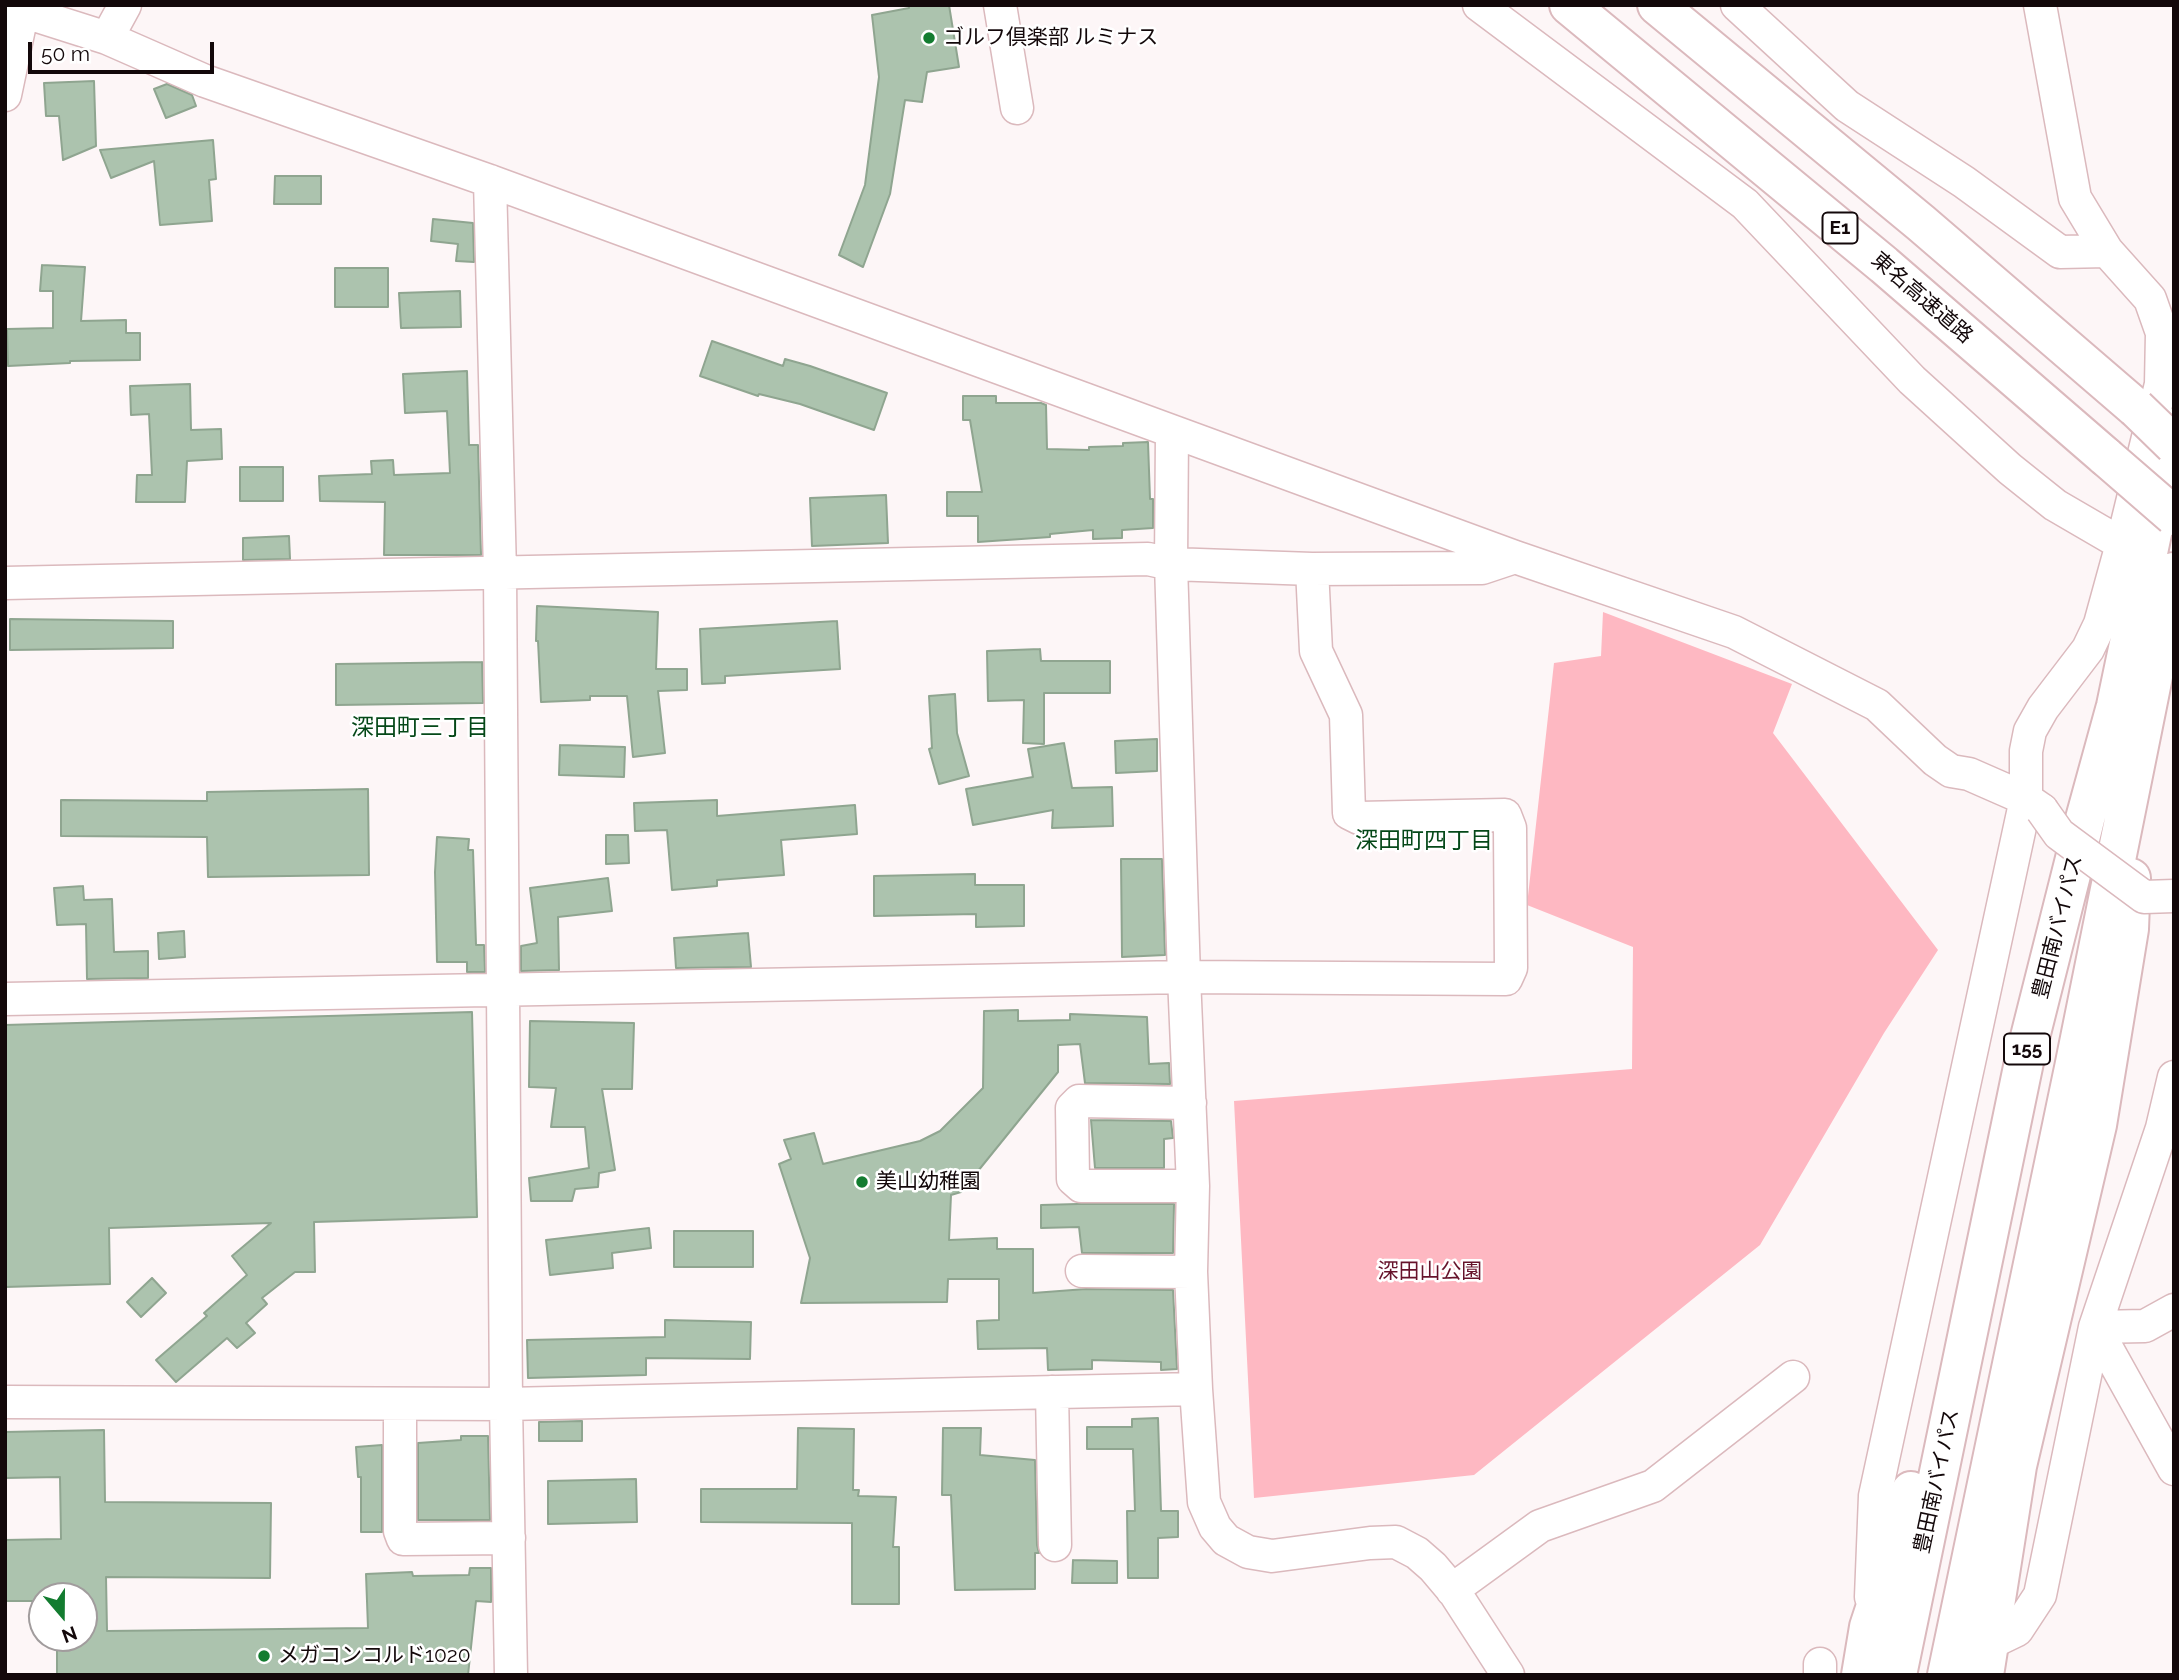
<!DOCTYPE html>
<html>
<head>
<meta charset="utf-8">
<style>
  body { margin:0 }
  #map { position:relative; width:2179px; height:1680px; overflow:hidden; background:#fdf6f7; font-family:Raleway,sans-serif }
  canvas { display:block }
  .frame { position:absolute; inset:0; border:7px solid #13080a; pointer-events:none }
  .north { position:absolute; left:28px; top:1582px; width:70px; height:70px; box-sizing:border-box; background:#fff; border:2px solid #a19c9d; border-radius:50%; rotate:160deg; font-size:19px; font-weight:700; line-height:28px; text-align:center; color:#13080a }
  .north::after { content:''; display:block; margin:auto; width:24px; height:32px; background:#137c30; clip-path:polygon(50% 0,100% 100%,50% 72%,0 100%) }
  .scale { position:absolute; left:28px; top:42px; width:186px; height:32px; box-sizing:border-box; border:4px solid #13080a; border-top:0; padding-left:9px; font-size:21px; line-height:24px; white-space:nowrap; color:#13080a; -webkit-text-stroke:5px #fff; paint-order:stroke }
</style>
</head>
<body>
<div id="map">
<canvas width="2179" height="1680"></canvas>
<div class="frame"></div>
<div class="north">N</div>
<div class="scale">50 m</div>
</div>
<script>
const g = document.querySelector('canvas').getContext('2d');
g.lineJoin = 'round';
function fillPath(path, color) { g.fillStyle = color; g.fill(path, 'evenodd'); }
const poly = rows => new Path2D(rows.map(r => 'M' + r).join(''));
function strokePath(path, color, width, dash) { g.strokeStyle = color; g.lineWidth = width; g.lineCap = dash ? 'butt' : 'round'; g.setLineDash(dash || []); g.stroke(path); }
function drawText(font, color, halo, rows, align = 'center') {
  g.font = font + ' Raleway,"Noto Sans JP",sans-serif'; g.lineWidth = 5; g.setLineDash([]); g.textBaseline = 'middle'; g.strokeStyle = halo; g.fillStyle = color; for (const [text, x, y, turn = 0] of rows) {
    g.save(); g.translate(x, y); g.rotate((+turn || 0) * Math.PI / 180); g.textAlign = isNaN(turn) ? turn : align; if (halo) g.strokeText(text, 0, 0); g.fillText(text, 0, 0); g.restore();
  }
}
fillPath(poly([
  [1603,612,1792,684,1773,733,1938,950,1884,1033,1760,1245,1474,1475,1254,1498,1234,1101,1632,1069,1633,947,1527,905,1554,663,1601,656]
]), '#feb8c2');
const building = poly([
  [909,5,949,5,959,67,927,72,922,102,905,100,890,194,863,267,839,255,865,185,879,77,872,15,909,8,909,5],
  [94,81,96,146,63,160,59,116,46,116,44,83,94,81],
  [167,84,192,95,196,106,166,118,154,89,167,84],
  [213,140,216,179,209,180,212,221,160,225,154,161,111,178,100,150,213,140],
  [275,176,321,176,321,204,274,204,275,176],
  [433,219,473,223,474,262,456,261,458,244,431,241,433,219],
  [42,265,85,267,81,321,126,320,126,333,140,333,140,360,70,361,70,363,8,366,7,329,53,328,53,291,40,291,42,265],
  [335,268,388,268,388,307,335,307,335,268],
  [460,291,461,327,401,328,399,293,460,291],
  [712,341,783,366,785,359,810,366,887,393,874,430,800,404,759,394,758,396,700,376,712,341],
  [467,371,469,445,478,445,481,555,384,555,385,502,320,501,319,476,372,474,371,461,393,460,394,475,450,473,447,411,405,413,403,374,467,371],
  [190,384,191,430,221,429,222,459,187,461,185,502,136,502,137,475,152,475,149,414,131,415,130,386,190,384],
  [963,396,996,396,996,403,1041,403,1046,405,1047,449,1089,450,1089,447,1123,446,1123,443,1148,442,1150,499,1153,499,1153,528,1122,530,1122,538,1093,539,1093,530,1050,534,1050,537,978,542,978,516,947,516,947,492,982,492,970,420,963,420,963,396],
  [240,467,283,467,283,501,240,501,240,467],
  [886,495,888,543,812,546,810,498,886,495],
  [289,536,290,559,243,560,243,538,289,536],
  [537,606,658,612,656,669,687,669,687,690,658,691,665,753,633,757,627,696,590,696,590,700,541,702,538,641,536,641,537,606],
  [10,619,173,621,173,648,10,650,10,619],
  [837,621,840,669,725,676,725,683,702,684,700,629,837,621],
  [1040,649,1041,661,1110,661,1110,693,1044,693,1044,744,1023,743,1024,700,988,701,987,651,1040,649],
  [482,662,483,703,336,705,336,664,482,662],
  [955,694,957,733,969,776,939,784,929,749,932,748,929,696,955,694],
  [1157,739,1157,771,1116,773,1115,741,1157,739],
  [1064,743,1072,788,1112,787,1113,826,1052,828,1053,810,973,825,966,789,1033,777,1028,749,1064,743],
  [560,745,625,747,624,777,559,775,560,745],
  [368,789,369,875,208,877,207,837,61,836,61,800,207,801,207,792,368,789],
  [717,800,717,816,855,805,857,834,781,840,784,875,717,880,717,886,672,890,667,830,635,831,634,803,717,800],
  [606,835,628,835,629,863,606,864,606,835],
  [437,837,469,839,468,850,473,850,476,945,484,945,485,972,467,972,467,962,437,962,435,872,437,837],
  [1121,859,1162,859,1165,955,1122,957,1121,859],
  [975,874,975,885,1024,885,1024,926,976,927,976,914,874,916,874,876,975,874],
  [608,878,612,911,558,917,559,970,521,971,521,946,537,943,530,888,608,878],
  [83,886,84,900,112,899,114,952,148,951,148,978,87,979,86,924,57,925,54,888,83,886],
  [184,931,185,957,159,959,158,933,184,931],
  [748,933,751,967,676,968,674,938,748,933],
  [1018,1010,1018,1021,1070,1020,1070,1014,1147,1017,1149,1064,1169,1063,1170,1084,1085,1083,1080,1044,1058,1045,1058,1072,961,1192,951,1195,949,1240,997,1238,997,1249,1033,1249,1033,1293,1086,1289,1173,1290,1177,1369,1161,1370,1161,1362,1092,1360,1092,1369,1048,1370,1047,1348,978,1349,977,1321,999,1320,999,1279,948,1279,947,1302,801,1303,810,1258,779,1164,791,1159,784,1140,814,1133,823,1164,920,1141,940,1131,983,1088,984,1011,1018,1010],
  [472,1012,477,1217,314,1222,315,1272,295,1272,262,1298,267,1304,246,1323,255,1333,237,1348,227,1338,176,1382,156,1360,207,1316,204,1313,247,1275,232,1256,271,1223,109,1228,110,1284,5,1287,5,1025,472,1012],
  [530,1021,634,1023,632,1089,602,1089,615,1170,599,1173,598,1187,575,1189,572,1201,531,1201,529,1178,589,1168,585,1127,551,1127,556,1088,529,1087,530,1021],
  [1091,1120,1171,1121,1173,1138,1164,1139,1164,1168,1095,1168,1091,1120],
  [1078,1204,1174,1204,1173,1253,1082,1253,1079,1227,1041,1228,1041,1205,1078,1204],
  [649,1228,651,1248,612,1253,613,1268,550,1275,546,1240,649,1228],
  [674,1231,753,1231,753,1267,674,1267,674,1231],
  [152,1278,166,1293,141,1317,127,1302,152,1278],
  [665,1320,751,1322,750,1359,646,1358,646,1375,528,1378,527,1340,665,1337,665,1320],
  [1158,1418,1161,1511,1178,1511,1178,1537,1158,1538,1158,1578,1128,1578,1127,1511,1135,1511,1133,1449,1087,1449,1087,1427,1132,1427,1132,1419,1158,1418],
  [582,1421,582,1441,539,1441,539,1422,582,1421],
  [798,1428,854,1429,853,1490,859,1490,858,1496,896,1497,893,1547,899,1547,899,1604,852,1604,852,1523,701,1522,701,1489,797,1489,798,1428],
  [943,1428,981,1428,980,1455,1035,1460,1037,1545,1039,1553,1035,1553,1035,1589,955,1590,951,1495,942,1495,943,1428],
  [104,1430,105,1502,271,1503,270,1578,106,1577,107,1631,368,1628,366,1574,412,1572,413,1576,469,1575,470,1568,491,1568,491,1602,476,1601,468,1675,57,1675,57,1638,84,1638,84,1596,42,1596,42,1601,5,1601,5,1540,61,1539,60,1477,5,1478,5,1432,104,1430],
  [461,1436,488,1436,490,1520,418,1520,418,1443,461,1440,461,1436],
  [382,1445,382,1532,361,1532,361,1477,358,1477,356,1447,382,1445],
  [636,1479,637,1522,548,1524,548,1481,636,1479],
  [1073,1560,1117,1561,1117,1583,1072,1583,1073,1560]
]);
fillPath(building, '#acc3ae');
strokePath(building, '#8fa590', 2);
const minor = poly([
  [1000,5,1017,108],
  [1479,5,1745,204,1912,380,2010,469,2055,505,2122,544],
  [1737,5,1847,106,1964,182,2060,252,2107,251],
  [5,9,22,11,107,38,205,81,490,181,1515,557,1734,632,1877,705,1935,760,1951,771,1969,774,2026,799,2042,810],
  [107,38,125,5],
  [5,95,24,5],
  [490,181,500,572,506,1404,511,1675],
  [1172,432,1171,564,1184,977,1193,1186,1191,1272,1196,1389,1204,1502,1215,1527,1226,1540,1248,1552,1272,1556,1370,1543,1396,1542,1417,1553,1433,1567,1455,1593,1508,1675],
  [5,583,1148,559,1171,564,1312,569,1482,568,1515,557],
  [5,999,1184,977,1506,979,1511,968,1510,828,1505,815,1359,818,1349,813,1346,715,1316,651,1312,569],
  [1190,1103,1079,1101,1072,1108,1073,1179,1081,1186,1193,1186],
  [1082,1271,1191,1272],
  [2174,1310,2145,1326,2095,1327,2174,1469],
  [1052,1392,1055,1545],
  [5,1402,506,1404,1196,1389],
  [400,1404,400,1531,403,1539,509,1538],
  [1452,1590,1540,1526,1653,1486,1793,1377],
  [1871,1597,1875,1496,2026,799,2026,751,2030,731,2043,708,2088,649,2100,624,2122,544,2161,384,2162,333,2150,299,2107,251,2075,198,2040,5],
  [1990,1643,2017,1630,2040,1595,2095,1327,2162,1128,2174,1077],
  [1820,1675,1820,1664]
]);
const highway = poly([
  [1569,5,1884,265,2106,457],
  [1657,5,1921,223,2136,408],
  [1861,1675,1869,1627,1905,1518,1911,1491],
  [1897,1675,2025,1057,2085,819,2116,706,2174,428],
  [1947,1675,2074,1068,2174,572],
  [1984,1675,2017,1466,2097,1125,2129,929,2131,878]
]);
strokePath(minor, '#dbb9bd', 35);
strokePath(highway, '#dbb9bd', 42);
strokePath(minor, '#fff', 32);
strokePath(highway, '#fff', 38);
const minorBridge = poly([
  [2042,810,2059,834,2144,897,2174,896]
]);
const highwayBridge = poly([
  [2136,408,2174,445],
  [2106,457,2174,516]
]);
strokePath(minorBridge, '#dbb9bd', 35, []);
strokePath(highwayBridge, '#dbb9bd', 42, []);
strokePath(minorBridge, '#fff', 32);
strokePath(highwayBridge, '#fff', 38);
for (const [x, y, r, color] of [
  [929,38,7,"#137c30"],
  [862,1182,7,"#137c30"],
  [264,1656,7,"#137c30"]
]) { const dot = new Path2D(); dot.arc(x, y, r, 0, 2 * Math.PI); g.fillStyle = color; g.fill(dot); strokePath(dot, '#fff', 2.5); }
for (const [x, y, w] of [
  [1840,228,35],
  [2027,1049,46]
]) { const box = new Path2D(); box.roundRect(x - w / 2, y - 15.5, w, 31, 5); g.fillStyle = '#fff'; g.fill(box); strokePath(box, '#13080a', 2); }
drawText('bold 19px', '#13080a', null, [
  ["E1",1840,228],
  ["155",2027,1049]
]);
drawText('21px', '#13080a', '#fff', [
  ["ゴルフ倶楽部 ルミナス",943,38],
  ["美山幼稚園",876,1182],
  ["メガコンコルド1020",278,1656]
], 'left');
drawText('21px', '#13080a', '#fff', [
  ["東名高速道路",1922,298,41],
  ["豊田南バイパス",2058,927,-76],
  ["豊田南バイパス",1937,1481,-78]
]);
drawText('21px', '#66132b', '#fff', [
  ["深田山公園",1430,1272]
]);
drawText('23px', '#054818', '#fff', [
  ["深田町三丁目",420,728],
  ["深田町四丁目",1424,841]
]);
</script>
</body>
</html>
